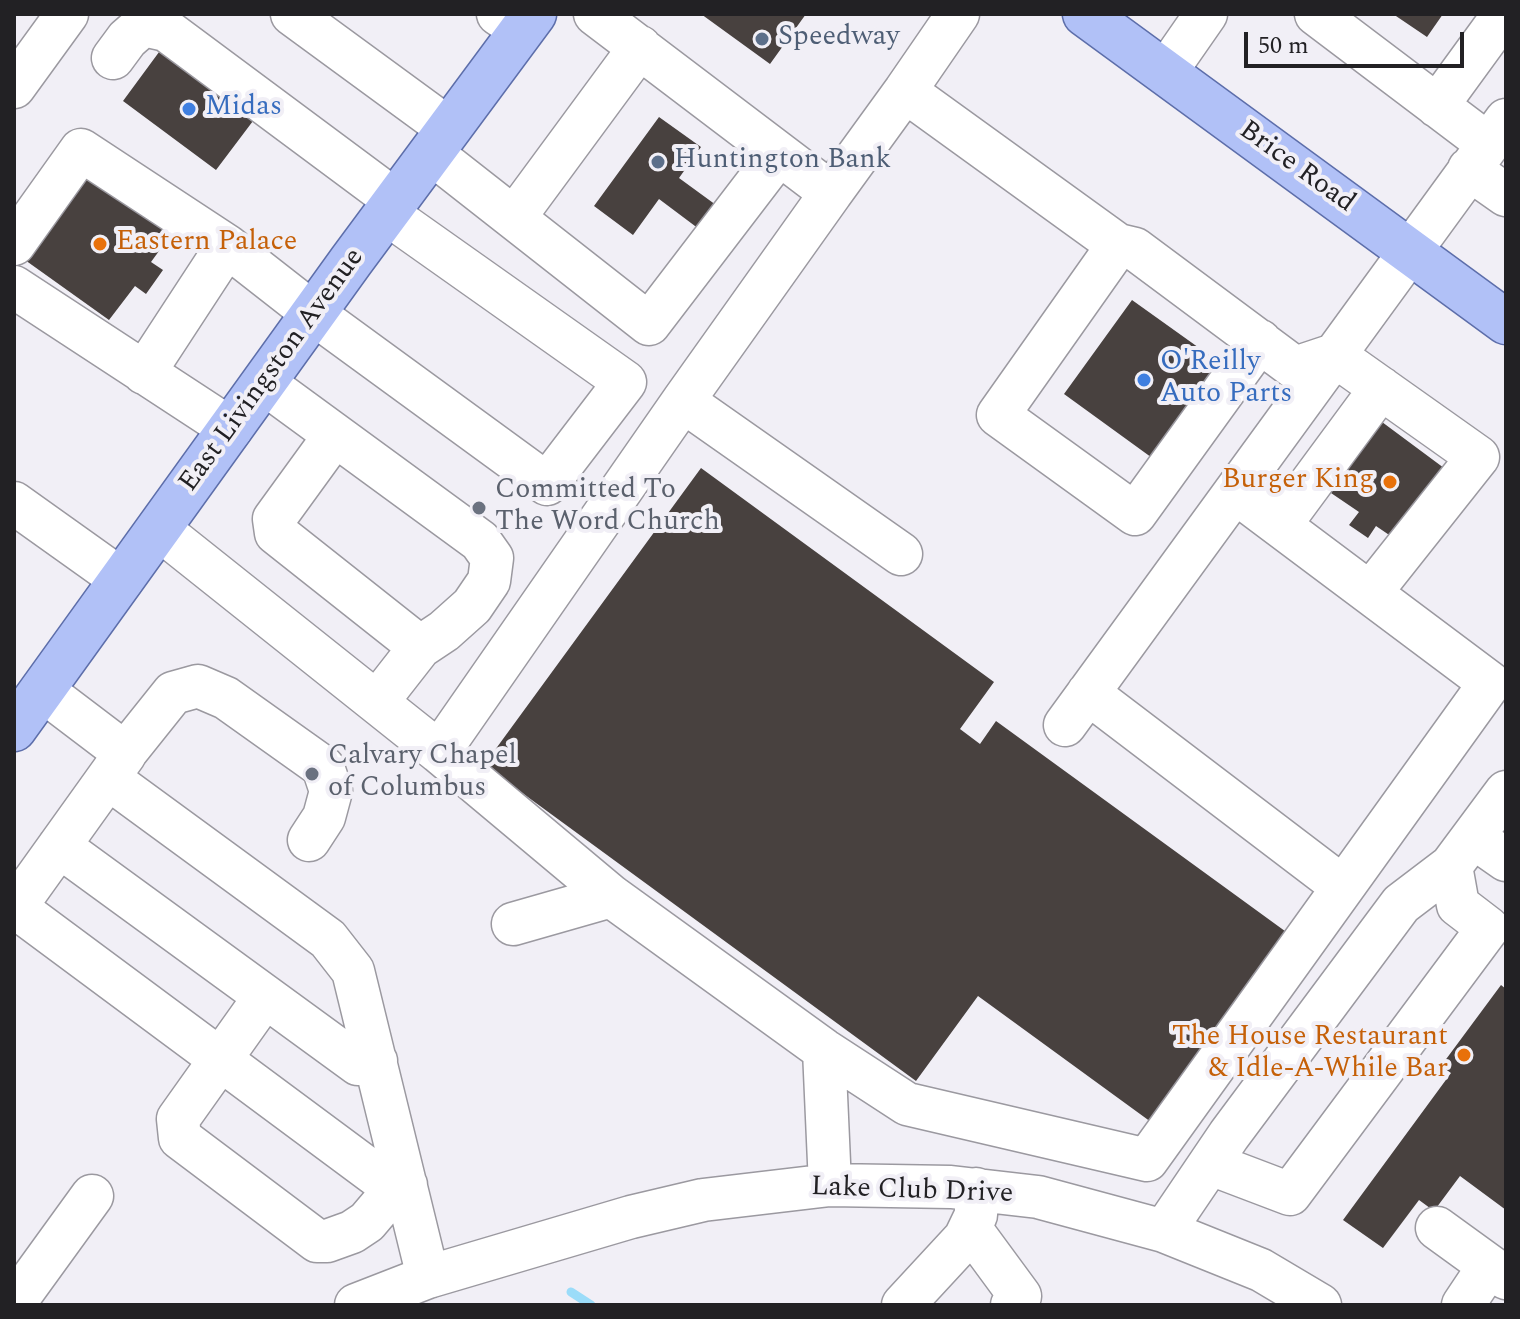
<!DOCTYPE html>
<html>
<head>
<meta charset="utf-8">
<style>
  body { margin:0 }
  #map { position:relative; width:1520px; height:1319px; overflow:hidden; background:#f1eff6; font-family:Spectral,serif }
  canvas { display:block }
  .frame { position:absolute; inset:0; border:16px solid #222124; pointer-events:none }
  .scale { position:absolute; left:1244px; top:32px; width:220px; height:36px; box-sizing:border-box; border:4px solid #222124; border-top:0; padding-left:10px; font-size:24px; line-height:28px; white-space:nowrap; color:#222124; -webkit-text-stroke:6px #f1eff6; paint-order:stroke }
</style>
</head>
<body>
<div id="map">
<canvas width="1520" height="1319"></canvas>
<div class="frame"></div>
<div class="scale">50 m</div>
</div>
<script>
const g = document.querySelector('canvas').getContext('2d');
g.lineJoin = 'round';
const poly = rows => new Path2D(rows.map(r => 'M' + r).join(''));
function strokePath(path, color, width, dash) { g.strokeStyle = color; g.lineWidth = width; g.lineCap = dash ? 'butt' : 'round'; g.setLineDash(dash || []); g.stroke(path); }
function fillPath(path, color) { g.fillStyle = color; g.fill(path, 'evenodd'); }
function drawText(font, color, halo, rows, align = 'center') {
  g.font = font + ' Spectral,serif'; g.lineWidth = 8; g.setLineDash([]); g.textBaseline = 'middle'; g.strokeStyle = halo; g.fillStyle = color; for (const [text, x, y, turn = 0] of rows) {
    g.save(); g.translate(x, y); g.rotate((+turn || 0) * Math.PI / 180); g.textAlign = isNaN(turn) ? turn : align; if (halo) g.strokeText(text, 0, 0); g.fillText(text, 0, 0); g.restore();
  }
}
strokePath(poly([
  [571,1292,591,1305]
]), '#9bdcf9', 9);
fillPath(poly([
  [701,14,806,14,770,64],
  [1393,14,1443,14,1427,37],
  [162,48,256,117,216,170,123,101],
  [659,117,701,147,679,178,716,205,699,229,659,199,633,235,594,206],
  [91,168,175,229,151,262,163,270,146,294,135,286,109,320,25,260],
  [1132,300,1223,365,1155,460,1064,394],
  [1382,422,1448,471,1398,541,1376,526,1368,538,1349,525,1359,512,1331,493],
  [701,468,994,682,960,729,980,744,996,721,1289,934,1151,1122,978,996,916,1081,484,765],
  [1501,985,1506,989,1506,1210,1460,1176,1434,1211,1419,1200,1383,1248,1343,1220,1451,1073,1441,1066]
]), '#48413f');
const minor = poly([
  [292,14,449,129],
  [498,14,522,30],
  [595,14,831,193,905,91,958,14],
  [1316,14,1488,144],
  [113,58,127,39,143,25,166,30,396,201],
  [1165,73,1206,14],
  [14,87,67,14],
  [905,91,1118,245,998,415,1135,514,1260,341],
  [1437,106,1504,14],
  [431,153,649,324,779,154],
  [1469,169,1506,195],
  [514,218,640,47],
  [14,244,81,150,227,246,144,373],
  [1118,245,1135,249,1295,368,1334,355,1478,457,1371,592],
  [227,246,314,314,547,484,625,382,386,213],
  [14,287,231,429],
  [264,383,480,541,492,558,489,581,472,606,444,631,420,647,377,702],
  [683,401,831,193],
  [335,435,274,519,276,533,420,647],
  [14,503,122,580],
  [1280,525,1381,388],
  [159,529,439,752,611,896,824,1050,907,1104,1147,1160,1490,683,1235,492],
  [42,690,125,753,173,693,198,686,226,698,323,767,331,791,324,817,309,840],
  [1088,693,1343,887],
  [1065,725,1506,120],
  [439,752,683,401,901,554],
  [108,778,328,939,353,971,428,1277],
  [1473,837,1506,860],
  [59,846,358,1064,376,1061],
  [15,907,395,1189,406,1185],
  [14,909,125,754],
  [513,924,611,896],
  [264,998,178,1119,180,1138,317,1241,327,1241,352,1232,367,1222,395,1189],
  [824,1050,830,1185],
  [1211,1164,1290,1194,1488,928,1458,905,1451,866],
  [970,1228,1020,1296,1012,1305],
  [1437,1228,1506,1278],
  [1164,1231,1229,1135,1401,904,1451,866,1506,792],
  [21,1294,92,1196],
  [356,1305,428,1277,631,1217,703,1200,830,1185,951,1187,1038,1197,1164,1231,1261,1270,1320,1305],
  [903,1305,965,1238,976,1215,976,1189],
  [1463,1305,1489,1266]
]);
const major = poly([
  [1085,14,1506,322],
  [14,729,351,261,534,14]
]);
strokePath(minor, '#9b99a0', 45);
strokePath(major, '#5d6eaa', 47);
strokePath(minor, '#fff', 42);
strokePath(major, '#b1c1f7', 44);
for (const [x, y, r, color] of [
  [762,39,8,"#5c6f8a"],
  [189,109,8,"#3f7fe0"],
  [658,162,8,"#5c6f8a"],
  [100,244,8,"#e8710a"],
  [1144,380,8,"#3f7fe0"],
  [1390,482,8,"#e8710a"],
  [479,508,8,"#6b7280"],
  [312,774,8,"#6b7280"],
  [1464,1055,8,"#e8710a"]
]) { const dot = new Path2D(); dot.arc(x, y, r, 0, 2 * Math.PI); g.fillStyle = color; g.fill(dot); strokePath(dot, '#f1eff6', 3); }
drawText('28px', '#4e5e75', '#f1eff6', [
  ["Speedway",778,39],
  ["Huntington Bank",674,162]
], 'left');
drawText('28px', '#366cbe', '#f1eff6', [
  ["Midas",205,109],
  ["O'Reilly",1160,364],
  ["Auto Parts",1160,396]
], 'left');
drawText('28px', '#222124', '#f1eff6', [
  ["Brice Road",1296,168,36],
  ["East Livingston Avenue",273,371,-54],
  ["Lake Club Drive",912,1192,2]
]);
drawText('28px', '#c56008', '#f1eff6', [
  ["Eastern Palace",116,244,"left"],
  ["Burger King",1374,482],
  ["The House Restaurant",1448,1039],
  ["& Idle-A-While Bar",1448,1071]
], 'right');
drawText('28px', '#5b616d', '#f1eff6', [
  ["Committed To",495,492],
  ["The Word Church",495,524],
  ["Calvary Chapel",328,758],
  ["of Columbus",328,790]
], 'left');
</script>
</body>
</html>
